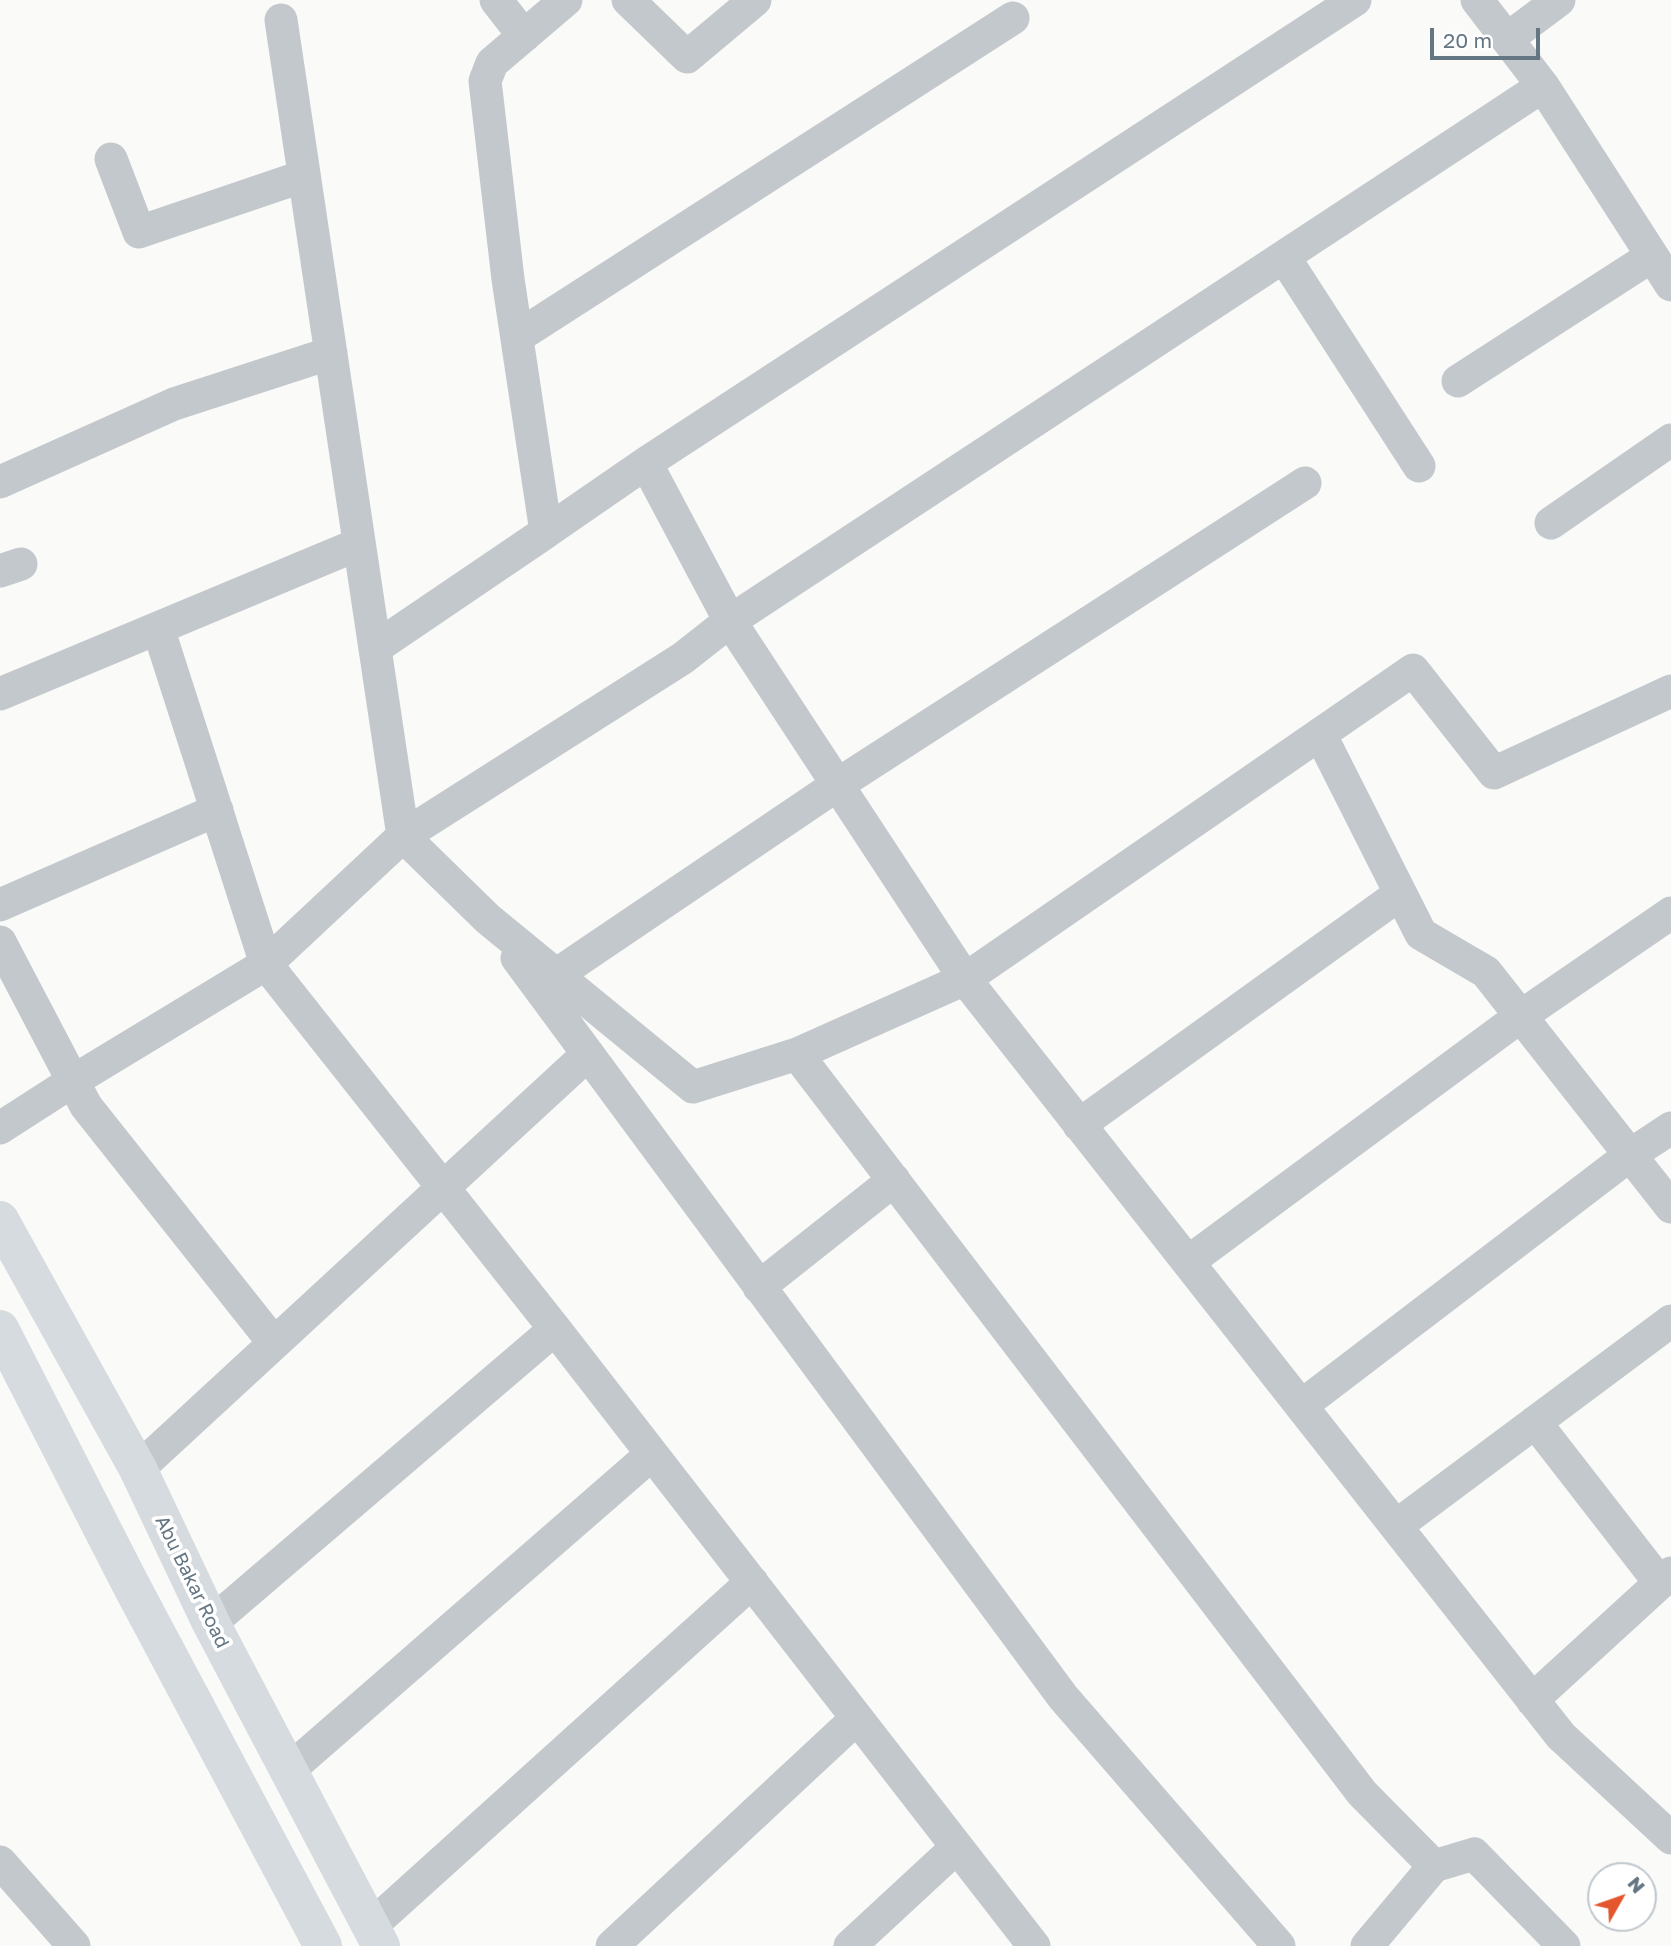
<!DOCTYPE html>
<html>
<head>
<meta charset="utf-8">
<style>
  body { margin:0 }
  #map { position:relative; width:1671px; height:1946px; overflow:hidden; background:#fafaf8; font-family:"Golos Text",sans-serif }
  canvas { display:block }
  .north { position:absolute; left:1587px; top:1862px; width:70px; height:70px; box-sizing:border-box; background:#fff; border:2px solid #c1c8cd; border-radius:50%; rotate:50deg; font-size:19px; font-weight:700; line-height:28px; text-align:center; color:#657683 }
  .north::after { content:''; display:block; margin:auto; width:24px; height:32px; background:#e4572e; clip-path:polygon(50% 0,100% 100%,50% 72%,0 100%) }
  .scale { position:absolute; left:1430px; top:28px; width:110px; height:32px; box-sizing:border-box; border:4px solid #657683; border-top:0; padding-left:9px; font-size:21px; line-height:24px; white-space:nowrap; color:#657683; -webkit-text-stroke:5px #fff; paint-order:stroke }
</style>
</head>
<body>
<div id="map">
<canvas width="1671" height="1946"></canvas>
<div class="north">N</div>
<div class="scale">20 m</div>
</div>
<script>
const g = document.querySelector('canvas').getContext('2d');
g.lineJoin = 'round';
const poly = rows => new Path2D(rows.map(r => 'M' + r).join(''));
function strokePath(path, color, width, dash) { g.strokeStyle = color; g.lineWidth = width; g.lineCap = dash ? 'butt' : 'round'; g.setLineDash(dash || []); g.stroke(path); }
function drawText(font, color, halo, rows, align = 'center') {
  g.font = font + ' "Golos Text",sans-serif'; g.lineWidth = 7; g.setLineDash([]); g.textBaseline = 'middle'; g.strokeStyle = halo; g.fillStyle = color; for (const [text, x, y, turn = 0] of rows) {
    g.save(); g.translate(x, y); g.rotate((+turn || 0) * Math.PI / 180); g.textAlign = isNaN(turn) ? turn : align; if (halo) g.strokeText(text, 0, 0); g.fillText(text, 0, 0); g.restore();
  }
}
strokePath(poly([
  [496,0,524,36],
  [566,0,492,63,485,81,508,279,546,532,646,463,730,621,965,979,1561,1736,1671,1838],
  [628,0,687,57,755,0],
  [1477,0,1543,86,1671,285],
  [281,20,403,836,488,919,693,1087,797,1054,1362,1793,1434,1866,1367,1946],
  [1507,39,1559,0],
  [111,159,139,232,304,176],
  [1284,257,1419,466],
  [517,337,1013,18],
  [1458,381,1652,256],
  [646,463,1355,0],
  [0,482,174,404,331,353],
  [1551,523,1671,440],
  [0,571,21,564],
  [158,628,266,964,555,1329,1034,1946],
  [375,648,546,532],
  [0,694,359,544],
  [1320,734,1421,934,1486,972,1671,1207],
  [0,905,217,810],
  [0,942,86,1106,274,1343],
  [517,958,1063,1697,1279,1946],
  [556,975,837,785,1305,483],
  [797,1054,965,979,1413,670,1494,773,1671,691],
  [1079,1125,1400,894],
  [0,1128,73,1081,266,964,403,836,683,658,730,621,1543,86],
  [1188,1262,1521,1016,1671,913],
  [759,1287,894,1180],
  [1301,1406,1630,1155,1671,1128],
  [1535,1422,1660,1583],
  [138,1469,588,1054],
  [1396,1526,1671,1321],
  [211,1623,555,1329],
  [1532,1700,1671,1573],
  [289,1770,652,1454],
  [0,1862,74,1946],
  [1434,1866,1474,1854,1564,1946],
  [371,1926,752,1582],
  [612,1946,857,1718],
  [850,1946,957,1847]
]), '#c3c8cc', 33);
strokePath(poly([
  [0,1220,138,1469,211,1623,381,1946],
  [0,1329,131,1585,323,1946]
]), '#d6dbdf', 38);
drawText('19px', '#657683', '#fff', [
  ["Abu Bakar Road",192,1582,64]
]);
</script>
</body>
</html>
